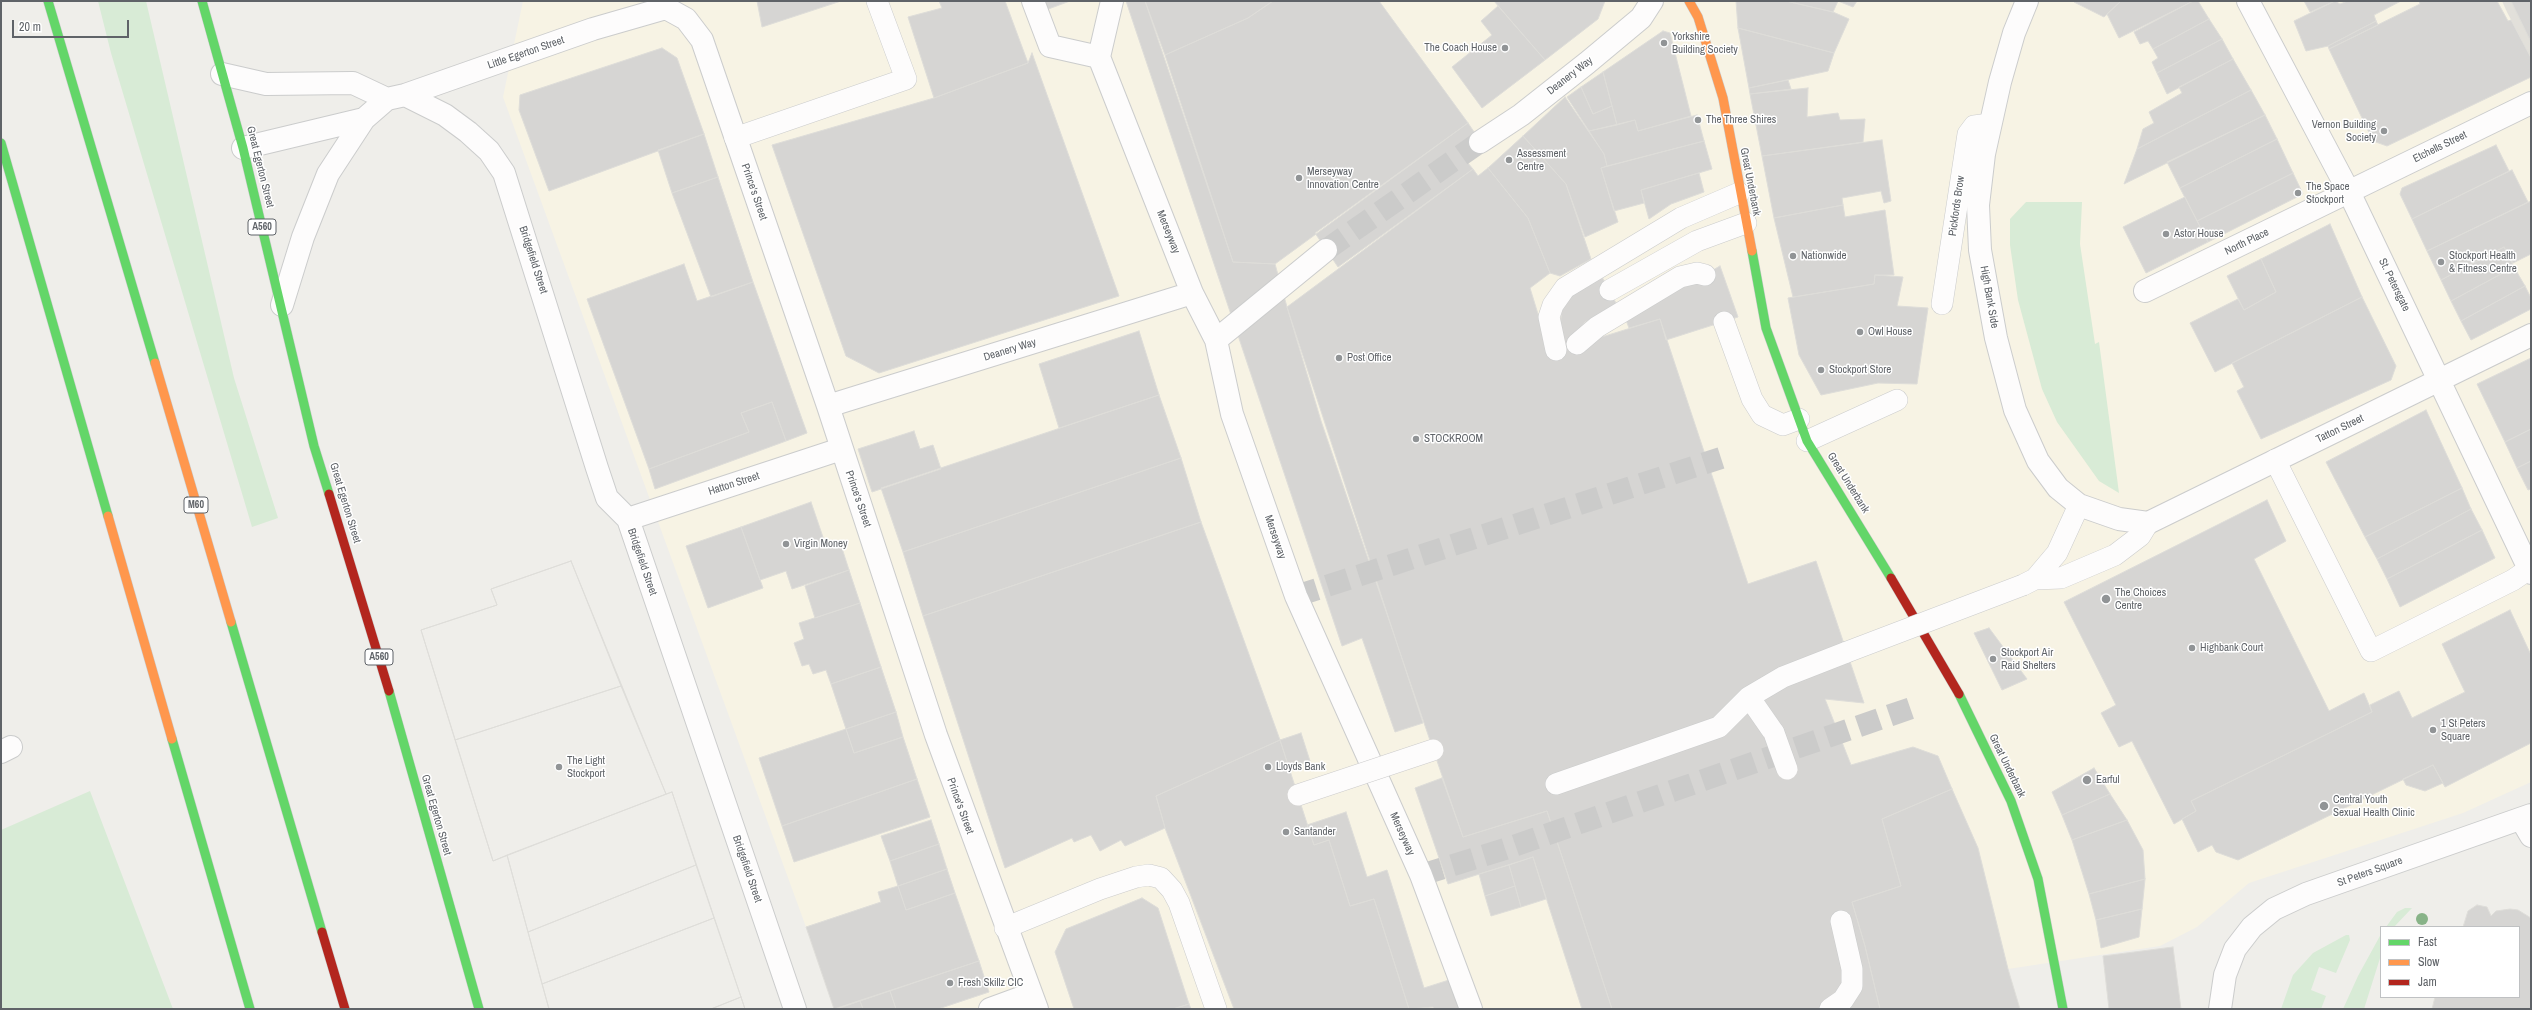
<!DOCTYPE html>
<html>
<head>
<meta charset="utf-8">
<style>
  body { margin:0 }
  #map { position:relative; width:2532px; height:1010px; overflow:hidden; background:#efeeea; font-family:"Archivo Narrow",sans-serif }
  canvas { display:block }
  .frame { position:absolute; inset:0; border:2px solid #5f6368; pointer-events:none }
  .legend { position:absolute; left:2380px; top:926px; width:140px; height:72px; box-sizing:border-box; background:#fff; border:1px solid #bfc1c3; margin:0; padding:5px 7px; list-style:none; font-size:12px; color:#5f6368 }
  .legend li { display:flex; align-items:center; gap:8px; height:20px }
  .legend b { width:20px; border:1px solid #bfc1c3 }
  .scale { position:absolute; left:12px; top:20px; width:117px; height:18px; box-sizing:border-box; border:2px solid #5f6368; border-top:0; padding-left:5px; font-size:12px; line-height:14px; white-space:nowrap; color:#5f6368; -webkit-text-stroke:3px #fff; paint-order:stroke }
</style>
</head>
<body>
<div id="map">
<canvas width="2532" height="1010"></canvas>
<div class="frame"></div>
<ul class="legend">
<li><b style="height:5px;background:#63d668"></b>Fast</li>
<li><b style="height:5px;background:#ff974d"></b>Slow</li>
<li><b style="height:5px;background:#b3261e"></b>Jam</li>
</ul>
<div class="scale">20 m</div>
</div>
<script>
const g = document.querySelector('canvas').getContext('2d');
g.lineJoin = 'round';
function fillPath(path, color) { g.fillStyle = color; g.fill(path, 'evenodd'); }
const poly = rows => new Path2D(rows.map(r => 'M' + r).join(''));
function strokePath(path, color, width, dash) { g.strokeStyle = color; g.lineWidth = width; g.lineCap = dash ? 'butt' : 'round'; g.setLineDash(dash || []); g.stroke(path); }
function drawText(font, color, halo, rows, align = 'center') {
  g.font = font + ' "Archivo Narrow",sans-serif'; g.lineWidth = 3; g.setLineDash([]); g.textBaseline = 'middle'; g.strokeStyle = halo; g.fillStyle = color; for (const [text, x, y, turn = 0] of rows) {
    g.save(); g.translate(x, y); g.rotate((+turn || 0) * Math.PI / 180); g.textAlign = isNaN(turn) ? turn : align; if (halo) g.strokeText(text, 0, 0); g.fillText(text, 0, 0); g.restore();
  }
}
fillPath(poly([
  [523,1,2502,1,2531,58,2531,782,2463,813,2249,883,2197,927,2160,946,2008,969,2010,1009,834,1009,806,927,503,97]
]), '#f7f3e4');
fillPath(poly([
  [2502,1,2531,1,2531,58,2507,12]
]), '#e2e0da');
fillPath(poly([
  [98,1,146,1,234,378,278,518,252,527,111,53],
  [2026,202,2082,202,2080,244,2095,344,2099,342,2119,493,2099,481,2057,422,2042,389,2018,300,2010,245,2010,219],
  [90,791,173,1009,1,1009,1,830],
  [2405,908,2412,908,2394,927,2386,927,2397,912],
  [2381,934,2381,955,2364,1009,2343,1009,2358,976],
  [2346,935,2349,935,2350,940,2336,973,2319,967,2311,990,2326,996,2321,1009,2281,1009,2293,975,2313,953]
]), '#d8ebd6');
const building = poly([
  [757,1,841,1,762,27,757,1],
  [939,1,1005,1,1028,63,934,98,908,17,942,8,939,1],
  [1039,1,1070,1,1043,11,1039,1],
  [1126,1,1145,1,1233,262,1275,264,1287,307,1423,723,1395,732,1362,638,1342,646,1126,1],
  [1145,1,1273,1,1248,18,1165,55,1145,1],
  [1273,1,1379,1,1468,123,1275,264,1233,262,1165,55,1248,18,1273,1],
  [1494,1,1605,1,1598,19,1545,60,1494,1],
  [1736,1,1786,1,1833,12,1849,19,1834,53,1738,28,1736,1],
  [1786,1,1838,1,1833,12,1786,1],
  [1838,1,1857,1,1853,7,1838,1],
  [2075,1,2121,1,2104,17,2074,2,2075,1],
  [2121,1,2193,1,2119,38,2107,14,2121,1],
  [2193,1,2198,1,2209,19,2153,49,2148,41,2140,44,2134,32,2193,1],
  [2304,1,2335,1,2310,12,2304,1],
  [2335,1,2340,4,2348,1,2401,1,2374,15,2376,21,2328,46,2306,51,2294,21,2335,1],
  [2419,1,2497,1,2508,21,2511,20,2531,58,2531,77,2387,146,2373,141,2329,49,2420,4,2419,1],
  [2511,1,2531,1,2531,42,2511,1],
  [1498,6,1545,60,1482,108,1452,67,1492,35,1481,21,1498,6],
  [2209,19,2222,39,2157,73,2152,62,2158,58,2153,49,2209,19],
  [2376,21,2378,25,2329,49,2328,46,2376,21],
  [1738,28,1834,53,1828,71,1749,88,1738,28],
  [1663,31,1670,33,1691,116,1638,131,1635,120,1617,125,1603,72,1663,31],
  [2222,39,2233,59,2167,94,2157,73,2222,39],
  [662,48,677,58,704,134,549,191,519,110,520,95,662,48],
  [1032,53,1119,296,879,373,846,356,772,145,934,98,1028,63,1032,53],
  [2233,59,2251,90,2137,149,2143,129,2154,123,2149,112,2182,93,2179,87,2233,59],
  [1603,72,1612,106,1593,114,1581,87,1603,72],
  [1788,80,1791,89,1750,94,1749,88,1788,80],
  [1581,87,1593,114,1612,106,1617,125,1589,131,1567,97,1581,87],
  [1808,88,1807,117,1838,113,1840,120,1865,119,1863,142,1762,156,1750,94,1808,88],
  [2251,90,2265,115,2124,184,2137,149,2251,90],
  [1565,97,1604,154,1607,166,1601,168,1618,222,1585,237,1566,184,1523,136,1565,97],
  [1697,115,1704,141,1607,166,1604,154,1589,131,1635,120,1638,131,1697,115],
  [2265,115,2277,139,2180,188,2167,162,2265,115],
  [1468,123,1485,148,1467,162,1473,169,1338,267,1315,233,1468,123],
  [704,134,718,177,672,193,658,150,704,134],
  [1523,136,1566,184,1591,259,1560,276,1550,273,1528,218,1488,168,1523,136],
  [2277,139,2293,173,2197,221,2180,188,2277,139],
  [1882,140,1891,201,1884,203,1881,191,1842,198,1843,205,1774,218,1762,156,1882,140],
  [1704,141,1712,169,1641,190,1644,203,1614,211,1601,168,1704,141],
  [2496,145,2509,171,2412,219,2400,194,2402,188,2496,145],
  [1488,168,1528,218,1550,273,1530,288,1550,353,1660,319,1748,584,1816,561,1864,703,1825,699,1851,765,1913,747,1938,756,1952,789,1882,819,1901,886,1852,902,1865,946,1880,1009,1612,1009,1547,811,1463,837,1321,421,1287,307,1473,169,1478,176,1488,168],
  [2512,170,2528,202,2427,251,2412,219,2512,170],
  [1699,173,1704,192,1671,204,1649,219,1641,190,1699,173],
  [2293,173,2303,194,2208,242,2197,221,2293,173],
  [718,177,753,282,711,297,672,193,718,177],
  [2185,197,2208,242,2146,273,2123,227,2185,197],
  [2531,201,2531,254,2513,263,2504,247,2441,280,2427,251,2531,201],
  [1843,205,1845,217,1885,210,1894,275,1875,275,1874,284,1793,297,1774,218,1843,205],
  [2330,224,2362,297,2215,372,2190,323,2238,299,2244,310,2276,292,2261,259,2330,224],
  [2504,247,2514,267,2451,301,2441,280,2504,247],
  [2261,259,2276,292,2244,310,2227,276,2261,259],
  [684,264,697,301,753,282,807,433,786,441,772,402,741,413,749,432,649,469,587,299,684,264],
  [1720,266,1738,317,1666,340,1660,319,1629,328,1626,320,1720,266],
  [2514,267,2525,286,2461,321,2451,301,2514,267],
  [1875,275,1903,277,1897,306,1928,308,1917,384,1878,383,1821,395,1799,355,1788,298,1874,284,1875,275],
  [1602,277,1617,305,1585,322,1566,347,1560,326,1562,310,1568,299,1580,289,1602,277],
  [2525,286,2531,298,2531,309,2471,340,2461,321,2525,286],
  [2362,297,2396,366,2391,380,2261,439,2237,391,2244,387,2232,363,2362,297],
  [1139,331,1159,395,1059,428,1039,364,1139,331],
  [2531,358,2531,429,2505,442,2477,384,2531,358],
  [1159,395,1181,458,903,552,881,488,1159,395],
  [772,402,786,441,655,489,649,469,749,432,741,413,772,402],
  [2426,410,2462,488,2365,537,2326,462,2426,410],
  [2531,429,2531,461,2517,468,2505,442,2531,429],
  [914,431,920,449,933,445,941,469,872,492,858,449,914,431],
  [1181,458,1201,522,923,616,903,552,1181,458],
  [2531,461,2531,489,2528,490,2517,468,2531,461],
  [2462,488,2471,509,2377,559,2365,537,2462,488],
  [2267,500,2286,541,2254,559,2329,711,2364,693,2372,712,2191,801,2196,811,2174,824,2132,741,2119,747,2101,713,2116,705,2064,602,2267,500],
  [811,502,826,546,840,542,849,570,792,589,786,571,760,580,741,527,811,502],
  [2471,509,2482,530,2387,579,2377,559,2471,509],
  [1201,522,1280,740,1156,796,1165,828,1125,846,1121,840,1100,851,1091,835,1074,842,1072,838,1005,868,923,616,1201,522],
  [741,527,763,588,708,608,686,546,741,527],
  [2482,530,2495,558,2400,607,2387,579,2482,530],
  [571,561,666,794,672,792,745,1009,549,1009,507,855,493,861,421,630,497,605,491,589,571,561],
  [571,561,621,686,455,740,421,630,497,605,491,589,571,561],
  [849,570,860,603,815,618,805,586,849,570],
  [860,603,881,667,831,684,826,670,813,674,809,664,802,666,794,643,804,639,799,623,860,603],
  [2510,610,2531,655,2531,743,2445,787,2433,765,2238,860,2216,852,2212,845,2198,852,2182,819,2196,811,2191,801,2372,712,2370,705,2399,691,2412,718,2465,692,2442,644,2510,610],
  [1989,628,2027,679,2002,690,1974,633,1989,628],
  [881,667,896,712,846,729,831,684,881,667],
  [621,686,666,794,493,861,455,740,621,686],
  [896,712,903,737,854,753,846,729,896,712],
  [846,729,854,753,903,737,917,779,782,826,759,758,846,729],
  [1301,733,1310,761,1289,768,1280,740,1301,733],
  [1280,740,1314,845,1329,840,1350,906,1374,899,1409,1009,1234,1009,1165,828,1156,796,1280,740],
  [2433,765,2443,783,2425,791,2406,785,2403,779,2433,765],
  [2094,768,2110,794,2062,815,2052,792,2094,768],
  [1442,778,1463,837,1547,811,1612,1009,1582,1009,1533,857,1448,884,1415,788,1442,778],
  [917,779,930,817,794,862,782,826,917,779],
  [1952,789,1978,848,2008,969,2020,1009,1880,1009,1865,946,1852,902,1901,886,1882,819,1952,789],
  [672,792,696,865,528,932,507,855,672,792],
  [2110,794,2127,820,2072,840,2062,815,2110,794],
  [1346,812,1367,877,1387,870,1424,988,1449,980,1459,1009,1434,1009,1433,1007,1409,1009,1374,899,1350,906,1329,840,1314,845,1307,825,1346,812],
  [931,820,939,844,890,861,881,836,931,820],
  [2127,820,2143,850,2145,879,2089,894,2072,840,2127,820],
  [939,844,947,869,898,886,890,861,939,844],
  [1533,857,1546,899,1521,907,1509,865,1533,857],
  [696,865,714,918,542,984,528,932,696,865],
  [1509,865,1515,886,1485,896,1479,874,1509,865],
  [947,869,955,893,906,910,898,886,947,869],
  [2145,879,2142,909,2096,920,2089,894,2145,879],
  [898,886,906,910,955,893,979,961,834,1009,806,927,881,902,878,892,898,886],
  [1515,886,1521,907,1491,916,1485,896,1515,886],
  [1142,898,1158,908,1189,1004,1173,1009,1074,1009,1055,952,1066,929,1142,898],
  [2477,905,2487,907,2491,916,2496,911,2510,909,2518,910,2531,918,2531,1009,2432,1009,2435,997,2519,997,2519,927,2463,927,2468,911,2477,905],
  [2142,909,2139,937,2101,948,2096,920,2142,909],
  [714,918,741,997,711,1009,549,1009,542,984,714,918],
  [2173,947,2181,1009,2109,1009,2103,956,2173,947],
  [979,961,989,992,938,1009,896,1009,890,991,979,961],
  [890,991,896,1009,863,1009,860,1001,890,991],
  [741,997,745,1009,711,1009,741,997],
  [860,1001,863,1009,837,1009,860,1001],
  [1189,1004,1191,1009,1173,1009,1189,1004]
]);
fillPath(building, '#d6d5d3');
strokePath(building, '#deddd9', 1);
strokePath(poly([
  [1326,250,1480,142],
  [1296,596,1721,458],
  [1421,875,1505,849,1914,707]
]), '#cbcbca', 22, [22, 11]);
const lane = poly([
  [735,138,906,79,877,1],
  [1610,290,1697,241,1746,223],
  [1942,304,1968,134,1974,126,1990,124],
  [1724,322,1752,399,1762,415,1783,425,1799,419],
  [1577,344,1597,327,1680,277,1697,273,1705,275],
  [1556,350,1549,317,1553,305,1565,288,1681,218,1739,193],
  [1807,441,1897,400],
  [2275,460,2371,651,2513,580,2529,569],
  [2035,579,2057,553,2079,505],
  [2023,585,2035,579,2061,578,2115,555,2140,536,2148,523],
  [1749,697,1774,733],
  [1556,784,1719,727,1749,697,1783,677,1847,652],
  [1005,928,1100,889,1136,877,1149,875,1161,878,1172,890,1179,903,1216,1009],
  [1830,1009,1843,1000,1852,986,1852,969,1841,921]
]);
const street = poly([
  [1033,1,1050,46,1099,57,1192,293,1216,340,1232,414,1296,596,1421,875,1471,1009],
  [2027,1,2014,33,2000,82,1984,154,1978,205,1980,250,1996,338,2015,410,2038,461,2058,488,2079,505,2119,519,2148,523,2531,335],
  [2248,1,2349,192,2531,573],
  [666,8,686,19,702,40,828,406,936,735,1037,1009],
  [1099,57,1112,1],
  [222,74,266,84,353,83,387,99],
  [405,95,445,115,468,132,489,151,504,173,597,468,607,498,628,519,795,1009],
  [1480,142,1521,115,1587,63,1641,18,1652,1],
  [243,148,364,119],
  [2145,291,2531,103],
  [282,305,303,237,328,174,364,119,387,99,405,95,593,29,666,8],
  [1216,340,1326,250],
  [828,406,1192,293],
  [628,519,841,449],
  [1,752,11,747],
  [2521,819,2531,836],
  [990,1009,1031,994],
  [2220,1009,2225,975,2235,949,2252,927,2274,909,2306,894,2531,815]
]);
const fast = poly([
  [48,1,155,363],
  [202,1,243,148,314,446,329,494],
  [1,143,108,516],
  [1752,251,1766,328,1807,441,1891,578],
  [231,622,322,932],
  [389,691,479,1009],
  [1959,694,2011,801,2038,879,2063,1009],
  [172,739,250,1009]
]);
const slow = poly([
  [1689,1,1698,17,1723,98,1752,251],
  [155,363,231,622],
  [108,516,172,739]
]);
const jam = poly([
  [329,494,389,691],
  [1891,578,1959,694],
  [322,932,345,1009]
]);
strokePath(lane, '#cbcccc', 22);
strokePath(street, '#cbcccc', 24);
strokePath(fast, '#cacacb', 10);
strokePath(slow, '#cacacb', 10);
strokePath(jam, '#cacacb', 10);
strokePath(lane, '#fdfcfc', 21);
strokePath(street, '#fdfcfc', 22);
strokePath(fast, '#63d668', 9);
strokePath(slow, '#ff974d', 9);
strokePath(jam, '#b3261e', 9);
const laneBridge = poly([
  [1847,652,2023,585],
  [1774,733,1787,769],
  [1298,795,1433,750]
]);
strokePath(laneBridge, '#cbcccc', 22, []);
strokePath(laneBridge, '#fdfcfc', 21);
g.fillStyle = '#88b388';
for (const [x, y] of [
  [2422,919]
]) { g.beginPath(); g.arc(x, y, 6, 0, 2 * Math.PI); g.fill(); }
for (const [x, y, r, color] of [
  [1664,43,4,"#919496"],
  [1505,48,4,"#919496"],
  [1698,120,4,"#919496"],
  [2384,131,4,"#919496"],
  [1509,160,4,"#919496"],
  [1299,178,4,"#919496"],
  [2298,193,4,"#919496"],
  [2166,234,4,"#919496"],
  [1793,256,4,"#919496"],
  [2441,262,4,"#919496"],
  [1860,332,4,"#919496"],
  [1339,358,4,"#919496"],
  [1821,370,4,"#919496"],
  [1416,439,4,"#919496"],
  [786,544,4,"#919496"],
  [2106,599,5,"#919496"],
  [2192,648,4,"#919496"],
  [1993,659,4,"#919496"],
  [2433,730,4,"#919496"],
  [559,767,4,"#919496"],
  [1268,767,4,"#919496"],
  [2087,780,5,"#919496"],
  [2324,806,5,"#919496"],
  [1286,832,4,"#919496"],
  [950,983,4,"#919496"]
]) { const dot = new Path2D(); dot.arc(x, y, r, 0, 2 * Math.PI); g.fillStyle = color; g.fill(dot); strokePath(dot, '#fff', 1.5); }
for (const [x, y, w] of [
  [262,227,28],
  [196,505,24],
  [379,657,28]
]) { const box = new Path2D(); box.roundRect(x - w / 2, y - 8, w, 16, 3); g.fillStyle = '#fff'; g.fill(box); strokePath(box, '#5f6368', 1); }
drawText('bold 10px', '#5f6368', null, [
  ["A560",262,227],
  ["M60",196,505],
  ["A560",379,657]
]);
drawText('11px', '#5f6368', '#fff', [
  ["Yorkshire",1672,37],
  ["Building Society",1672,50],
  ["The Coach House",1497,48,"right"],
  ["The Three Shires",1706,120],
  ["Vernon Building",2376,125,"right"],
  ["Society",2376,138,"right"],
  ["Assessment",1517,154],
  ["Centre",1517,167],
  ["Merseyway",1307,172],
  ["Innovation Centre",1307,185],
  ["The Space",2306,187],
  ["Stockport",2306,200],
  ["Astor House",2174,234],
  ["Nationwide",1801,256],
  ["Stockport Health",2449,256],
  ["& Fitness Centre",2449,269],
  ["Owl House",1868,332],
  ["Post Office",1347,358],
  ["Stockport Store",1829,370],
  ["STOCKROOM",1424,439],
  ["Virgin Money",794,544],
  ["The Choices",2115,593],
  ["Centre",2115,606],
  ["Highbank Court",2200,648],
  ["Stockport Air",2001,653],
  ["Raid Shelters",2001,666],
  ["1 St Peters",2441,724],
  ["Square",2441,737],
  ["The Light",567,761],
  ["Stockport",567,774],
  ["Lloyds Bank",1276,767],
  ["Earful",2096,780],
  ["Central Youth",2333,800],
  ["Sexual Health Clinic",2333,813],
  ["Santander",1294,832],
  ["Fresh Skillz CIC",958,983]
], 'left');
drawText('11px', '#5f6368', '#fff', [
  ["Little Egerton Street",526,53,-19],
  ["Deanery Way",1570,76,-38],
  ["Etchells Street",2440,147,-26],
  ["Great Egerton Street",260,167,76],
  ["Great Underbank",1750,182,79],
  ["Prince's Street",754,192,71],
  ["Pickfords Brow",1957,206,-82],
  ["Merseyway",1168,232,68],
  ["North Place",2247,242,-26],
  ["Bridgefield Street",533,260,72],
  ["St. Petersgate",2394,285,64],
  ["High Bank Side",1989,297,80],
  ["Deanery Way",1010,350,-17],
  ["Tatton Street",2340,429,-26],
  ["Great Underbank",1848,483,58],
  ["Hatton Street",734,484,-18],
  ["Prince's Street",858,499,71],
  ["Great Egerton Street",345,503,73],
  ["Merseyway",1275,537,71],
  ["Bridgefield Street",642,562,71],
  ["Great Underbank",2007,766,64],
  ["Prince's Street",960,806,70],
  ["Great Egerton Street",436,815,74],
  ["Merseyway",1402,834,66],
  ["Bridgefield Street",747,869,71],
  ["St Peters Square",2370,872,-20]
]);
</script>
</body>
</html>
